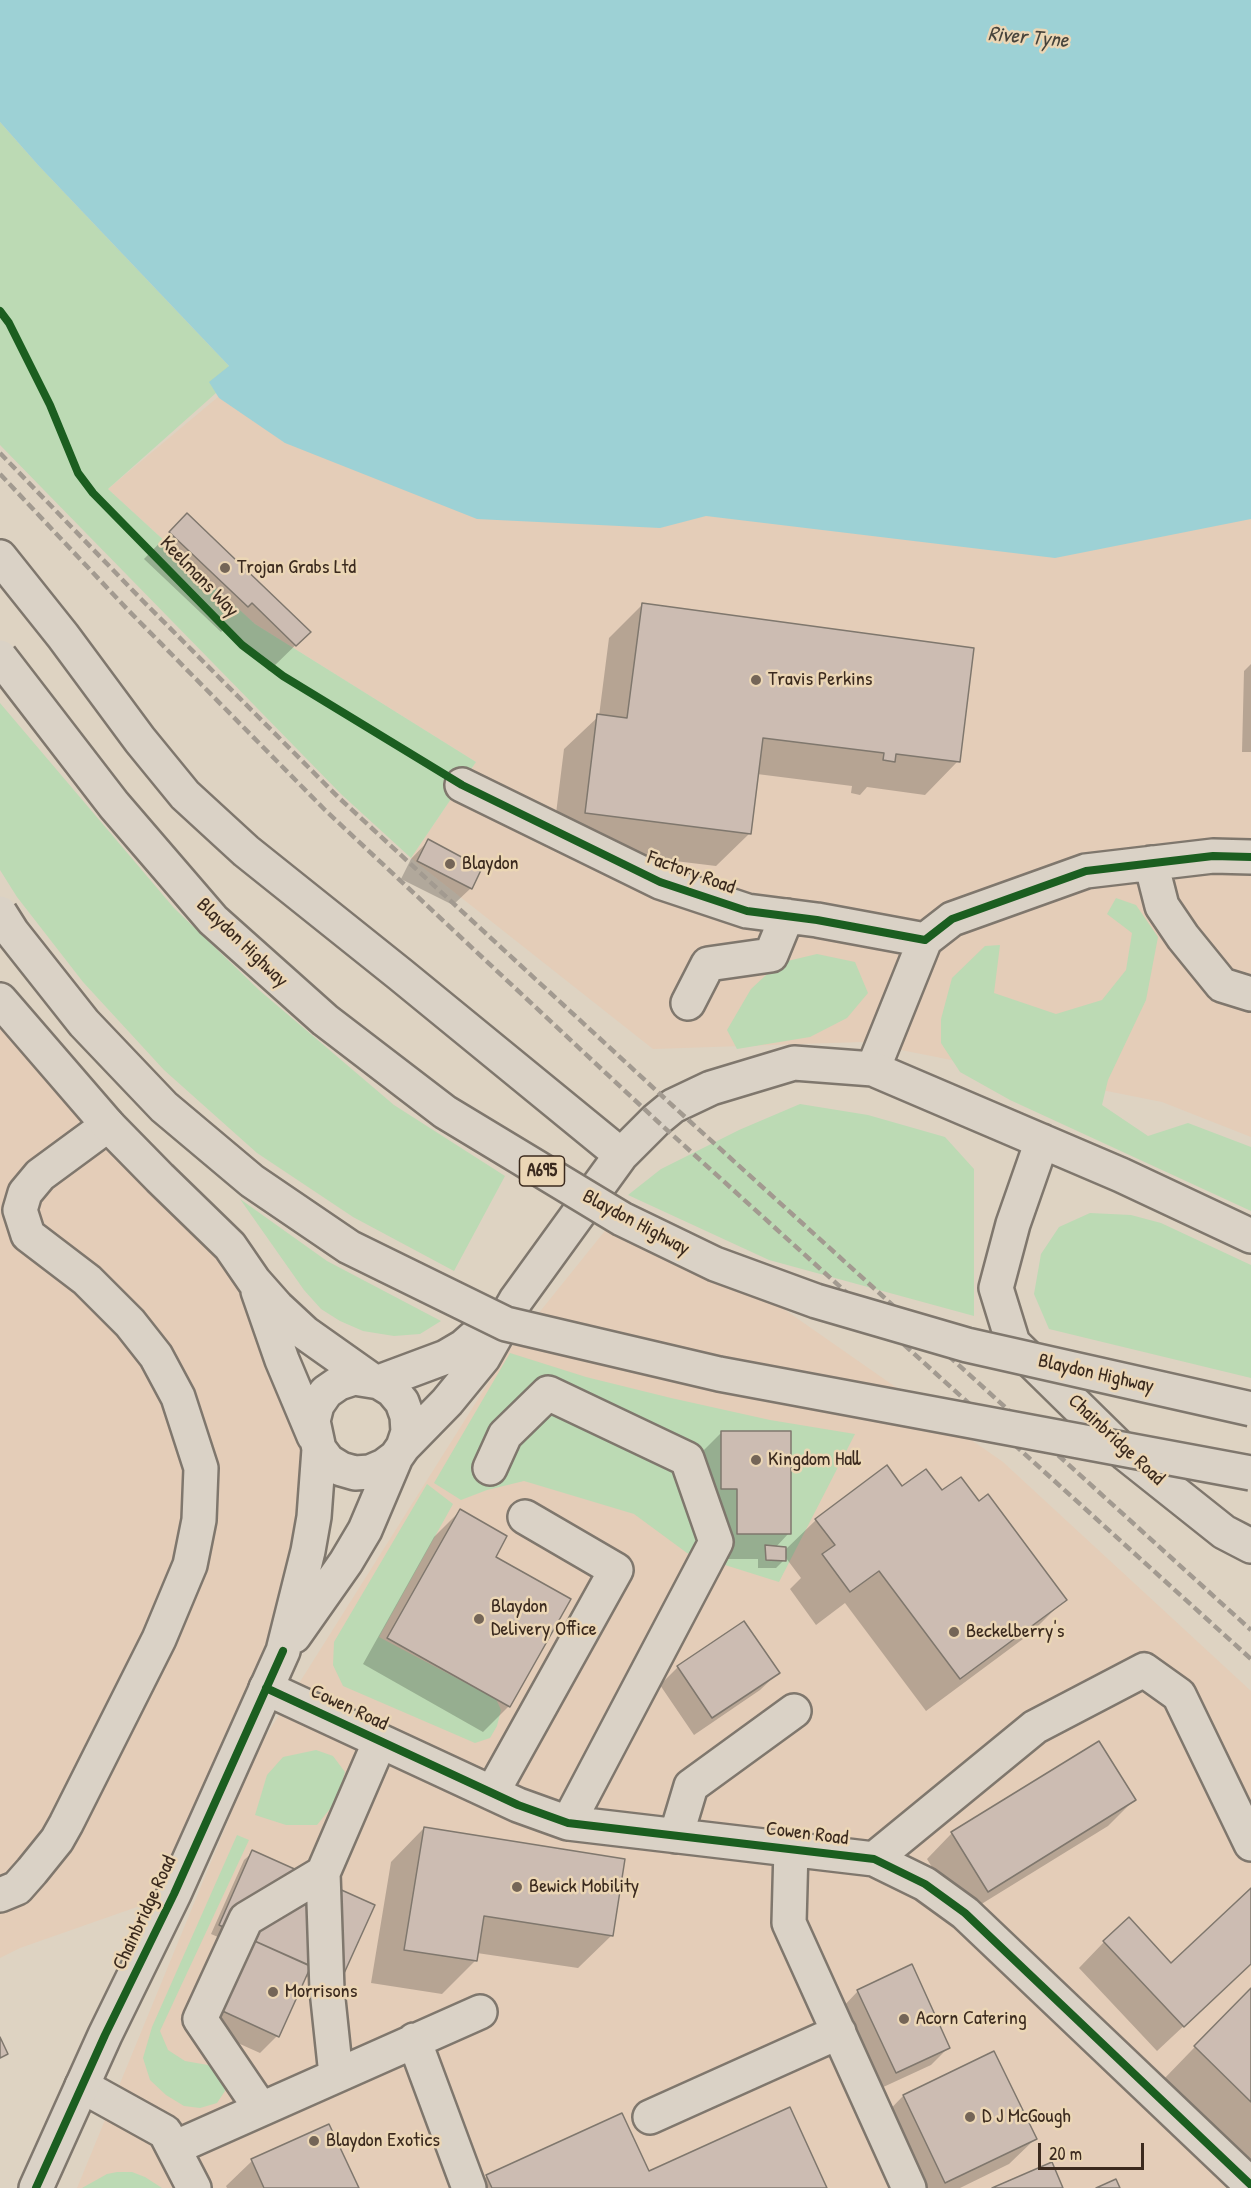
<!DOCTYPE html>
<html>
<head>
<meta charset="utf-8">
<style>
  body { margin:0 }
  #map { position:relative; width:1251px; height:2188px; overflow:hidden; background:#ded3c2; font-family:"Patrick Hand",sans-serif }
  canvas { display:block }
  .scale { position:absolute; left:1038px; top:2143px; width:106px; height:27px; box-sizing:border-box; border:3px solid #3b2a1e; border-top:0; padding-left:8px; font-size:18px; line-height:21px; white-space:nowrap; color:#3b2a1e; -webkit-text-stroke:4px #ebd6b5; paint-order:stroke }
</style>
</head>
<body>
<div id="map">
<canvas width="1251" height="2188"></canvas>
<div class="scale">20 m</div>
</div>
<script>
const g = document.querySelector('canvas').getContext('2d');
g.lineJoin = 'round';
function fillPath(path, color) { g.fillStyle = color; g.fill(path, 'evenodd'); }
const poly = rows => new Path2D(rows.map(r => 'M' + r).join(''));
function strokePath(path, color, width, dash) { g.strokeStyle = color; g.lineWidth = width; g.lineCap = dash ? 'butt' : 'round'; g.setLineDash(dash || []); g.stroke(path); }
function drawText(font, color, halo, rows, align = 'center') {
  g.font = font + ' "Patrick Hand",sans-serif'; g.lineWidth = 5; g.setLineDash([]); g.textBaseline = 'middle'; g.strokeStyle = halo; g.fillStyle = color; for (const [text, x, y, turn = 0] of rows) {
    g.save(); g.translate(x, y); g.rotate((+turn || 0) * Math.PI / 180); g.textAlign = isNaN(turn) ? turn : align; if (halo) g.strokeText(text, 0, 0); g.fillText(text, 0, 0); g.restore();
  }
}
fillPath(poly([
  [218,397,285,442,705,516,1251,519,1251,1137,1162,1102,861,1042,653,1049,411,858,476,762,255,624,108,489],
  [0,995,230,1246,319,1460,308,1551,174,1894,20,1948,0,1958],
  [629,1201,1003,1462,1251,1691,1251,2188,77,2188,257,1750,509,1350]
]), '#e4cdb8');
fillPath(poly([
  [0,122,38,165,229,366,216,393,108,489,255,624,476,762,411,858,341,794,0,445],
  [0,703,174,908,259,990,394,1105,505,1176,454,1271,353,1217,257,1153,164,1070,83,982,17,897,0,870],
  [1116,898,1136,905,1158,937,1146,1000,1108,1080,1102,1105,1148,1136,1188,1123,1251,1147,1251,1211,1010,1100,960,1072,941,1043,941,1019,952,978,985,946,1000,945,994,993,1056,1014,1102,1000,1126,970,1132,933,1107,914],
  [817,954,855,962,868,993,847,1018,810,1037,737,1049,727,1030,751,989,779,963],
  [800,1104,868,1115,945,1137,974,1169,974,1316,769,1260,628,1195,661,1169,739,1130],
  [240,1199,327,1261,441,1321,420,1334,394,1336,363,1331,340,1321,321,1309,304,1290],
  [1090,1213,1131,1215,1161,1223,1251,1265,1251,1378,1049,1329,1034,1294,1041,1254,1059,1227],
  [510,1353,586,1377,671,1398,770,1420,855,1434,779,1582,687,1553,634,1514,524,1481,487,1490,461,1500,434,1483],
  [427,1484,453,1504,379,1637,496,1699,501,1710,497,1726,490,1738,475,1743,343,1686,333,1665,334,1642],
  [316,1750,333,1756,345,1772,337,1800,317,1825,286,1825,255,1815,267,1775,283,1757],
  [237,1835,249,1840,160,2031,168,2050,185,2061,208,2065,221,2076,225,2091,217,2103,200,2108,184,2106,166,2095,150,2080,143,2058,152,2027],
  [117,2172,132,2172,145,2177,162,2188,82,2188,107,2174]
]), '#bcdab4');
fillPath(poly([
  [0,0,1251,0,1251,519,1055,558,706,516,660,528,477,519,285,443,219,398,209,382,229,366,38,165,0,122]
]), '#9dd1d5');
fillPath(poly([
  [187,515,309,632,269,671,225,628,221,632,144,559],
  [642,605,958,761,925,795,867,787,860,795,851,793,852,786,757,774,750,833,716,866,552,846,564,749,599,716,609,638],
  [1251,664,1251,752,1242,752,1244,671],
  [428,841,471,888,453,905,401,879,411,859],
  [722,1432,789,1533,775,1548,784,1551,816,1520,887,1467,902,1488,942,1493,979,1503,1065,1599,1031,1633,926,1711,845,1603,816,1625,790,1589,801,1578,786,1558,776,1568,758,1568,758,1559,712,1559,696,1458],
  [460,1511,494,1557,509,1706,483,1732,363,1664,434,1537],
  [744,1623,778,1673,760,1690,694,1735,660,1685,678,1667],
  [1134,1800,1108,1826,962,1916,927,1859,952,1833],
  [424,1828,612,1935,578,1968,477,1953,475,1961,442,1994,371,1983,391,1862],
  [253,1852,331,1988,305,1976,277,2036,260,2053,200,2026,241,1947,211,1934,244,1860],
  [1251,1890,1251,1963,1157,2051,1079,1968,1104,1942,1171,1965],
  [1251,1989,1251,2167,1162,2081],
  [858,1991,949,2047,931,2065,879,2089,841,2009],
  [994,2053,1035,2139,1009,2164,960,2188,909,2188,878,2122,903,2096],
  [329,2126,357,2188,227,2188,226,2186,252,2161],
  [648,2173,825,2188,475,2188,487,2176]
]), '#0003');
const building = poly([
  [187,513,311,632,296,646,252,603,248,607,169,532,187,513],
  [642,603,974,648,960,762,896,754,895,762,883,760,884,753,763,738,751,834,585,813,597,714,627,718,642,603],
  [428,839,482,868,472,889,417,861,428,839],
  [721,1431,791,1431,791,1534,737,1534,737,1489,721,1489,721,1431],
  [887,1465,902,1486,926,1469,942,1490,961,1477,979,1501,988,1494,1067,1600,960,1679,879,1571,850,1592,822,1554,835,1545,815,1519,887,1465],
  [460,1509,507,1536,496,1557,571,1599,510,1707,387,1638,460,1509],
  [765,1545,786,1547,786,1561,766,1560,765,1545],
  [744,1621,780,1673,712,1718,677,1666,744,1621],
  [1099,1741,1136,1800,988,1892,951,1832,1099,1741],
  [424,1827,625,1859,613,1936,484,1916,477,1961,404,1950,424,1827],
  [252,1850,375,1905,341,1980,219,1925,252,1850],
  [1251,1888,1251,1964,1184,2027,1103,1941,1129,1917,1171,1963,1251,1888],
  [248,1938,311,1966,279,2037,216,2008,248,1938],
  [912,1964,950,2048,896,2073,857,1990,912,1964],
  [1251,1988,1251,2102,1194,2046,1251,1988],
  [0,2037,8,2054,0,2058,0,2037],
  [994,2051,1037,2139,945,2183,903,2095,994,2051],
  [790,2107,827,2188,492,2188,486,2175,622,2113,649,2171,790,2107],
  [329,2124,359,2188,264,2188,251,2159,329,2124],
  [1052,2162,1063,2188,992,2188,1052,2162],
  [1116,2179,1120,2188,1096,2188,1116,2179]
]);
fillPath(building, '#ccbcb2');
strokePath(building, '#7f776d', 1.5);
const minor = poly([
  [462,785,660,882,747,911,817,920,925,940],
  [1151,863,1162,906,1183,937,1222,985,1251,994],
  [688,1003,708,964,771,955,787,916],
  [873,1069,925,940,952,919,1086,871,1213,856,1251,857],
  [490,1468,505,1435,548,1393,687,1459,716,1542,568,1823],
  [266,1688,518,1805,568,1823,874,1859,925,1884,965,1913,1251,2185],
  [492,1793,616,1570,525,1517],
  [676,1836,691,1786,794,1711],
  [791,1849,789,1923,909,2188],
  [874,1859,1035,1727,1144,1670,1179,1695,1251,1844],
  [0,1895,17,1888,32,1871,57,1840,66,1824,159,1639,190,1565,199,1520,201,1468,178,1397,156,1356,130,1323,87,1280,28,1235,20,1210,25,1193,40,1175,108,1125],
  [414,2040,469,2188],
  [336,2075,327,1990,323,1873,380,1741],
  [82,2086,165,2132,194,2188],
  [261,2109,200,2019,246,1919,323,1873],
  [650,2117,839,2032],
  [174,2148,480,2012]
]);
const major = poly([
  [0,557,63,636,140,740,185,795,246,851,401,975,621,1155],
  [0,1000,108,1125,160,1178,230,1246,254,1281,277,1307,305,1333,370,1379],
  [1042,1141,1013,1224,996,1288,1013,1343,1126,1454,1224,1532,1251,1546],
  [258,1291,282,1360,314,1436],
  [379,1382,446,1357,463,1347,497,1317],
  [403,1447,447,1402,483,1358,516,1300,621,1155,656,1120,673,1106,711,1088,794,1063,873,1069,1121,1175,1251,1236],
  [294,1636,346,1562,365,1530,396,1457,403,1447,408,1432,407,1416,402,1402,392,1390,379,1382,354,1378,339,1383,326,1392,317,1405,313,1421,319,1449,328,1461,341,1469,355,1473,370,1472,384,1466,396,1457],
  [36,2188,105,2035,174,1894,283,1651,308,1551,314,1517,319,1449]
]);
strokePath(minor, '#7f776d', 38);
strokePath(major, '#7f776d', 38);
strokePath(minor, '#dad2c6', 33);
strokePath(major, '#dad2c6', 33);
strokePath(poly([
  [0,453,141,599,338,797,673,1106,1251,1630],
  [0,474,128,610,325,810,656,1120,1251,1659]
]), '#a29a90', 4.5, [9, 4.5]);
const majorBridge = poly([
  [0,657,114,805,213,920,325,1020,445,1112,622,1219,715,1264,816,1301,967,1345,1251,1409],
  [0,913,12,932,84,1023,164,1107,252,1181,349,1247,506,1324,719,1374,1251,1473]
]);
strokePath(majorBridge, '#7f776d', 38, []);
strokePath(majorBridge, '#dad2c6', 33);
strokePath(poly([
  [0,311,9,323,50,405,78,473,93,493,242,645,283,676,462,785,660,882,747,911,817,920,925,940,952,919,1086,871,1213,856,1251,857],
  [266,1688,518,1805,568,1823,874,1859,925,1884,965,1913,1251,2185],
  [36,2188,105,2035,174,1894,283,1651]
]), '#1b5e20', 8);
for (const [x, y, r, color] of [
  [225,568,6,"#746557"],
  [756,680,6,"#746557"],
  [450,864,6,"#746557"],
  [756,1460,6,"#746557"],
  [479,1619,6,"#746557"],
  [954,1632,6,"#746557"],
  [517,1887,6,"#746557"],
  [273,1992,6,"#746557"],
  [904,2019,6,"#746557"],
  [970,2117,6,"#746557"],
  [314,2141,6,"#746557"]
]) { const dot = new Path2D(); dot.arc(x, y, r, 0, 2 * Math.PI); g.fillStyle = color; g.fill(dot); strokePath(dot, '#ebd6b5', 2); }
for (const [x, y, w] of [
  [542,1171,45]
]) { const box = new Path2D(); box.roundRect(x - w / 2, y - 15, w, 30, 4.5); g.fillStyle = '#ebd6b5'; g.fill(box); strokePath(box, '#3b2a1e', 1.5); }
drawText('bold 18px', '#3b2a1e', null, [
  ["A695",542,1171]
]);
drawText('20px', '#3b2a1e', '#ebd6b5', [
  ["Trojan Grabs Ltd",237,568],
  ["Travis Perkins",768,680],
  ["Blaydon",462,864],
  ["Kingdom Hall",768,1460],
  ["Blaydon",491,1607],
  ["Delivery Office",491,1630],
  ["Beckelberry's",966,1632],
  ["Bewick Mobility",529,1887],
  ["Morrisons",285,1992],
  ["Acorn Catering",916,2019],
  ["D J McGough",982,2117],
  ["Blaydon Exotics",326,2141]
], 'left');
drawText('20px', '#3b2a1e', '#ebd6b5', [
  ["Keelmans Way",199,577,46],
  ["Factory Road",691,873,20],
  ["Blaydon Highway",242,943,44],
  ["Blaydon Highway",636,1223,28],
  ["Blaydon Highway",1096,1374,13],
  ["Chainbridge Road",1116,1440,43],
  ["Cowen Road",349,1708,25],
  ["Cowen Road",807,1834,7],
  ["Chainbridge Road",145,1913,-65]
]);
drawText('italic 21px', '#46433b', '#ebd6b5', [
  ["River Tyne",1028,38,5]
]);
</script>
</body>
</html>
